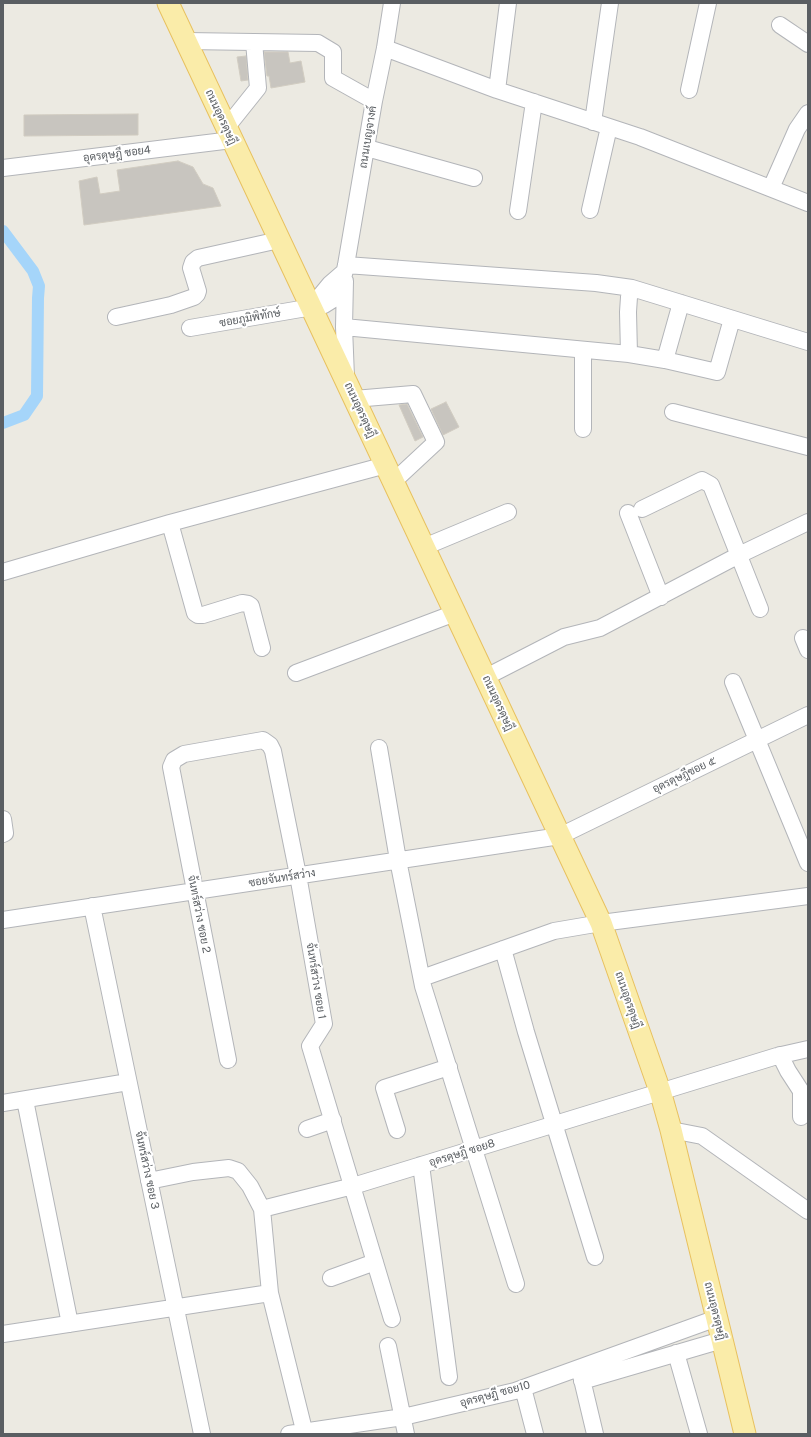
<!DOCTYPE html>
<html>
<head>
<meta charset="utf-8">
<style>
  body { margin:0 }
  #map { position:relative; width:811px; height:1437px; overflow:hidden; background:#eceae2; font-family:"Public Sans",sans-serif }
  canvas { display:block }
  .frame { position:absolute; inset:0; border:4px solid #5a5e62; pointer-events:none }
</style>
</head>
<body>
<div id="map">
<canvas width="811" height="1437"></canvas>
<div class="frame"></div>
</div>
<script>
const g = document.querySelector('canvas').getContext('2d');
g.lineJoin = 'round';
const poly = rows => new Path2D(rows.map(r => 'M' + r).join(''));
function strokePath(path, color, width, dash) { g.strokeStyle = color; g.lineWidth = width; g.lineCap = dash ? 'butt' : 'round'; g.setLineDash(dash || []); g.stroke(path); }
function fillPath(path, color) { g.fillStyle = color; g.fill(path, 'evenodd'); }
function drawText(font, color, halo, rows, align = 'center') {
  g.font = font + ' "Public Sans",Sarabun,sans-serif'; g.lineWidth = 4; g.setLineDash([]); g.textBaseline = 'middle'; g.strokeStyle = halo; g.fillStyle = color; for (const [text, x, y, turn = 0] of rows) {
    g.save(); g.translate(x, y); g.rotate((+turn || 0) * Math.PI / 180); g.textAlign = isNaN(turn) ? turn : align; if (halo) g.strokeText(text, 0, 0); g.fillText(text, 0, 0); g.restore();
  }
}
strokePath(poly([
  [3,231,33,271,39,286,38,298,37,396,24,415,3,423]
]), '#a5d5fa', 12);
const building = poly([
  [264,52,288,52,290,63,301,61,305,82,271,88,269,76,267,76,264,52],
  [246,56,248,80,241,81,237,57,246,56],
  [138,114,138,135,24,136,24,115,138,114],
  [178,161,193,167,203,184,213,188,221,206,84,225,79,181,97,177,100,194,120,191,117,170,178,161],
  [446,402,459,427,443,435,431,409,446,402],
  [407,404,423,437,415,441,399,405,407,404]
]);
fillPath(building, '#c8c5bf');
strokePath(building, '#d1ccc1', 1);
const minor = poly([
  [780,25,808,44],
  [186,41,254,42,258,88,226,128],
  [254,42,318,43,333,52,333,78,374,101],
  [385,48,497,90,640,137,808,203],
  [497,90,508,3],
  [689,90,708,3],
  [593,122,610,3],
  [367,148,474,178],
  [3,168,232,140],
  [771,188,797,129,808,113],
  [590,210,609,127],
  [518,211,534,102],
  [346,265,596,283,632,288,808,342],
  [345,281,344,327,346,377],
  [311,307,330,284,345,271],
  [116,317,171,305,194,297,197,294,198,291,191,268,193,262,198,258,279,240],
  [344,327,629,354,665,360,717,372,732,319],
  [190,328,324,305,332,300,341,288,346,265,374,101,385,48,392,3],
  [583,350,583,429],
  [629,354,628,312,629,297,632,288],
  [665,360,681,303],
  [354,399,413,394,436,442,393,482],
  [673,412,808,447],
  [642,509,702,480,711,485,760,609],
  [628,513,661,597],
  [170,523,195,613,198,615,203,615,242,603,248,604,251,606,262,648],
  [424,547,508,512],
  [3,572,170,523,386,465],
  [803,638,808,650],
  [296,673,455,613],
  [486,677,564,637,600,628,739,555,808,522],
  [733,682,808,863],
  [379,748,398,860,423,986,516,1284],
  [3,819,5,833,3,834],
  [92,906,202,1434],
  [3,920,560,836,808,715],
  [503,949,526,1032,595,1257],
  [422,978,554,931,601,923,808,896],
  [780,1055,788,1071,801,1091,801,1117],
  [228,1060,171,767,174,760,184,754,263,740,270,745,273,751,298,875,324,1024,310,1046,392,1319],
  [25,1100,70,1324],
  [3,1103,128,1082],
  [307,1129,333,1120],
  [397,1130,384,1088,449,1067],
  [671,1130,702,1136,808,1211],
  [421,1165,449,1377],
  [149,1181,193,1172,229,1168,238,1171,250,1186,262,1209,270,1293,305,1434],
  [262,1209,353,1186,777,1056,808,1049],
  [331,1278,375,1262],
  [3,1334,270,1293],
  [388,1346,406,1434],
  [676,1353,699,1434],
  [580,1371,595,1434],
  [582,1381,722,1340],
  [523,1388,535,1434],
  [289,1434,403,1417,515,1391,717,1318]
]);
const major = poly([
  [168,3,601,923,660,1091,671,1130,745,1434]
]);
strokePath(minor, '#b3b5b9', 18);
strokePath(major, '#e8c15f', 23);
strokePath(minor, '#fff', 16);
strokePath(major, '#faeca9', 21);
drawText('11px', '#5a5e62', '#fff', [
  ["ถนนอุดรดุษฎี",221,117,65],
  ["ถนนเบญจางค์",368,137,-81],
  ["อุดรดุษฎี ซอย4",117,154,-7],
  ["ซอยภูมิพิทักษ์",250,318,-10],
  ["ถนนอุดรดุษฎี",360,410,65],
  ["ถนนอุดรดุษฎี",498,703,65],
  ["อุดรดุษฎีซอย ๕",684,775,-26],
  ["ซอยจันทร์สว่าง",282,878,-9],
  ["จ้นทร์สว่าง ซอย 2",199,914,79],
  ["จ้นทร์สว่าง ซอย 1",316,981,81],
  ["ถนนอุดรดุษฎี",628,1000,71],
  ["อุดรดุษฎี ซอย8",462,1153,-17],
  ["จ้นทร์สว่าง ซอย 3",147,1170,78],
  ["ถนนอุดรดุษฎี",715,1311,76],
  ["อุดรดุษฎี ซอย10",495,1394,-15]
]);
</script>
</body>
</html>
